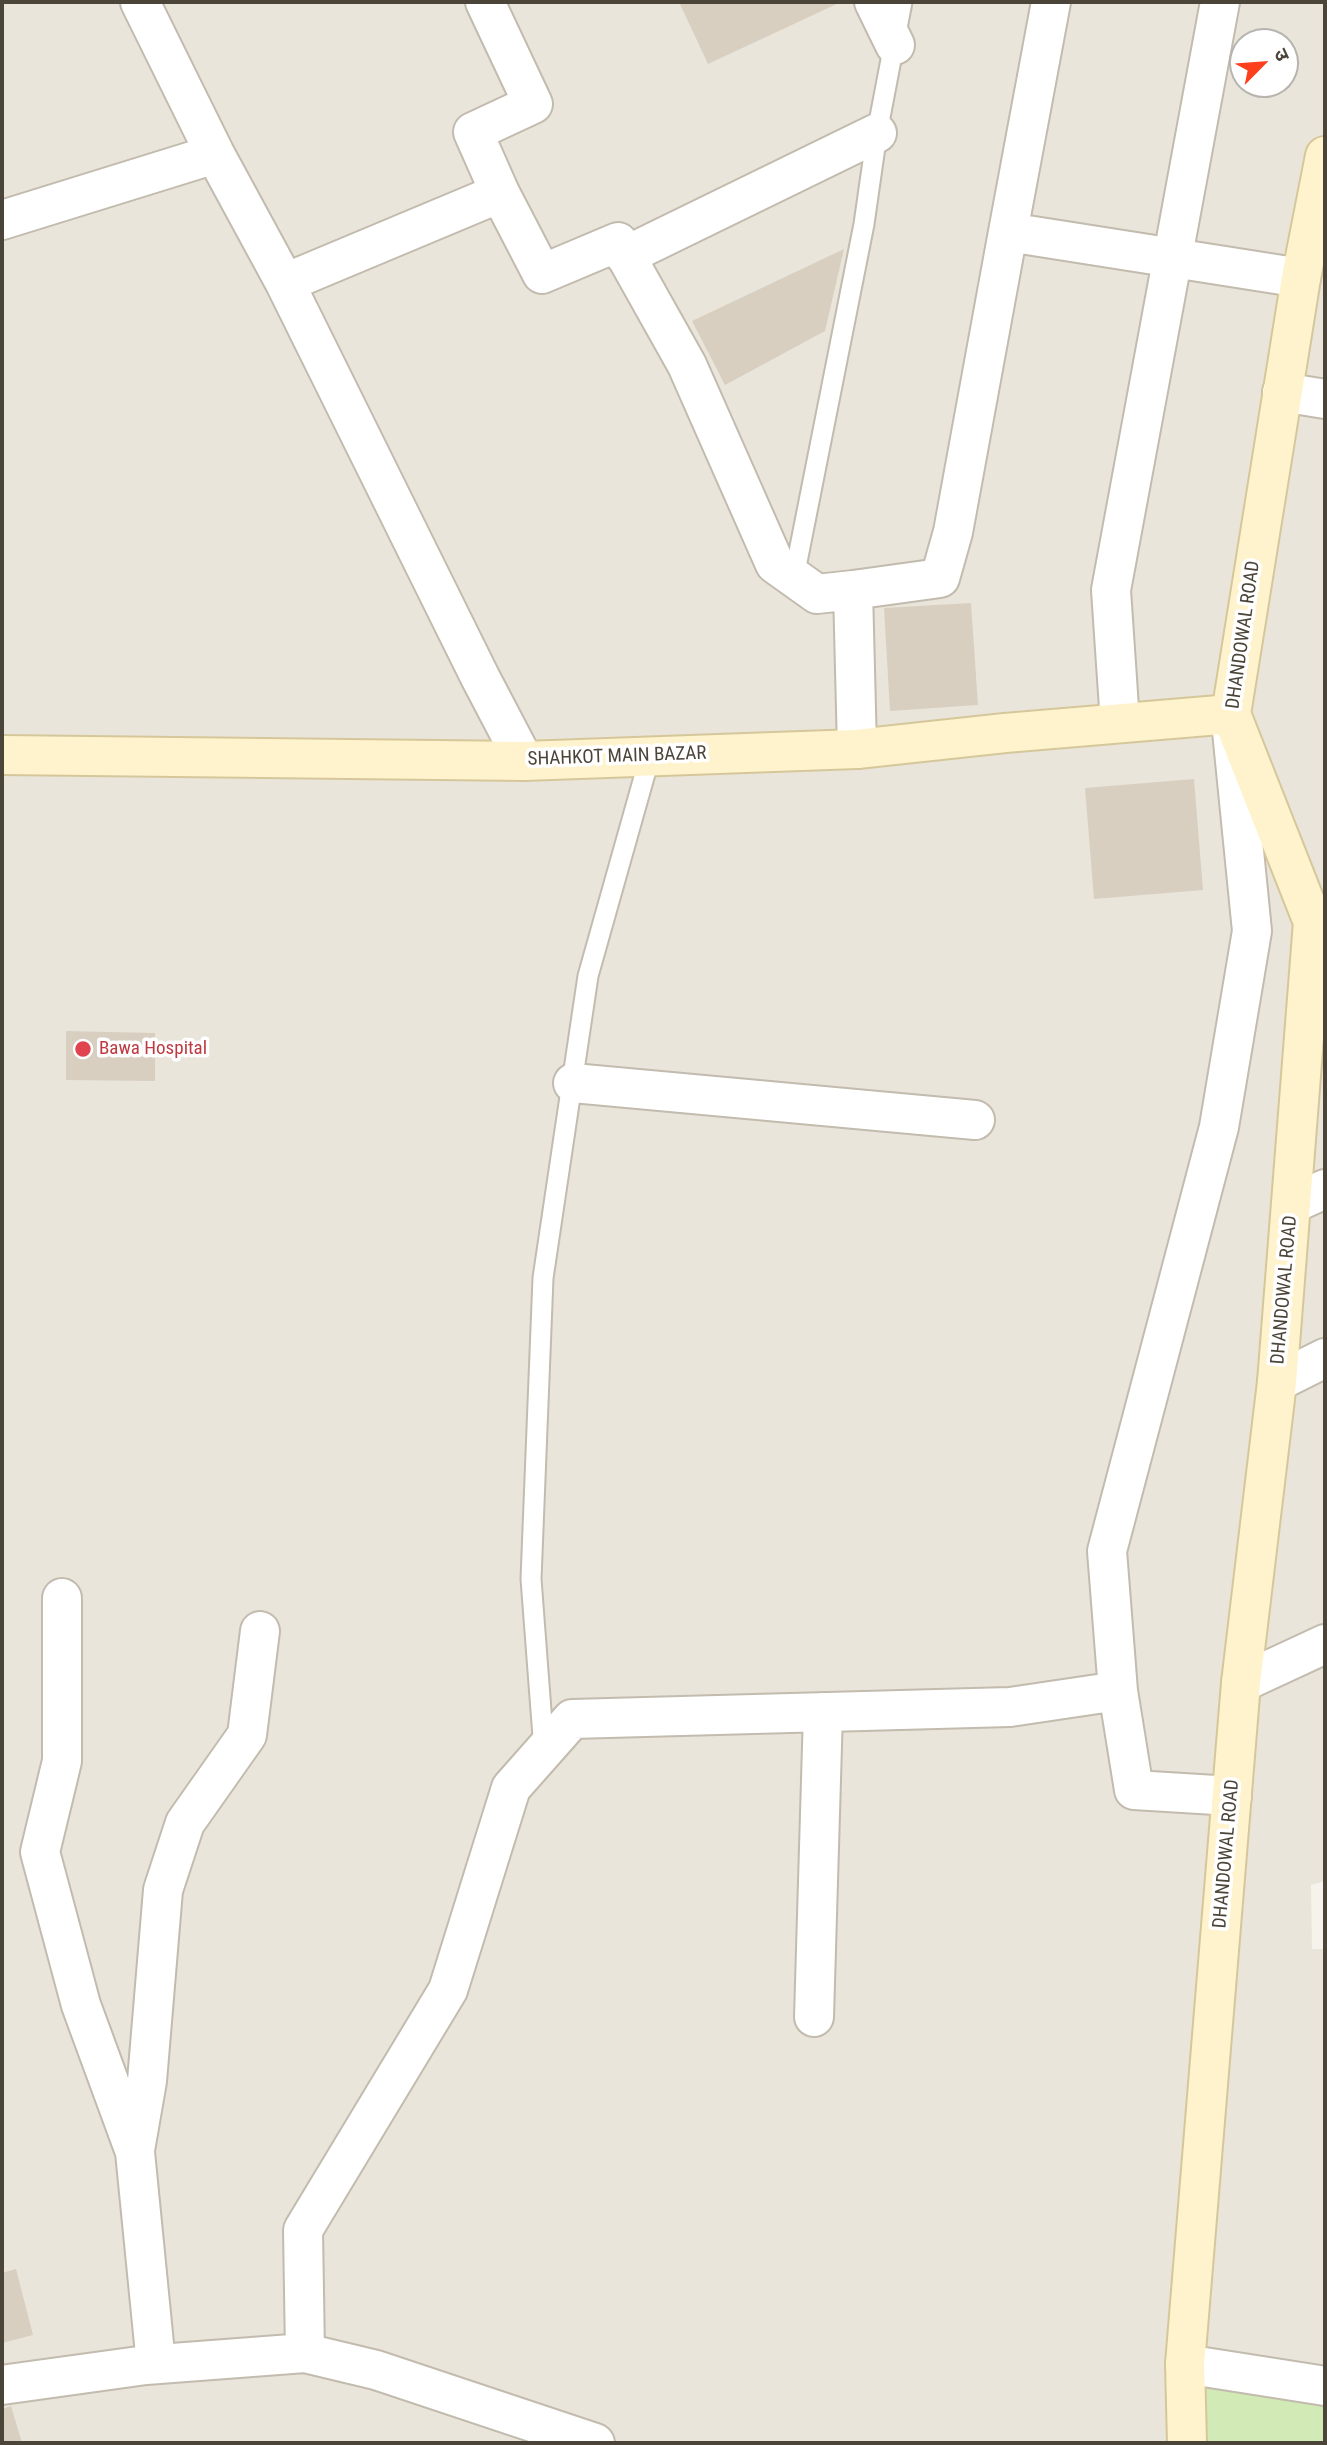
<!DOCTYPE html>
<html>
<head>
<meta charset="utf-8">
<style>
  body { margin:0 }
  #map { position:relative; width:1327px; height:2445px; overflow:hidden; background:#f6f3ec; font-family:"Roboto Condensed","Noto Sans Devanagari",sans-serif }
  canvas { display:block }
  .frame { position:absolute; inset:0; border:4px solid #4b4439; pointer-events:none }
  .north { position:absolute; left:1229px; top:28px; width:70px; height:70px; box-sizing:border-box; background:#fff; border:2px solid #b7b4b0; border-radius:50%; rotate:65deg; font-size:19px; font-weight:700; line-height:28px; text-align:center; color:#4b4439 }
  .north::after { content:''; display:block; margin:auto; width:24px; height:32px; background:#fc3f1d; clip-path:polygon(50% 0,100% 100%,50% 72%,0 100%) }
</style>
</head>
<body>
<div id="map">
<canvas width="1327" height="2445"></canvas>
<div class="frame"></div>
<div class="north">उ</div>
</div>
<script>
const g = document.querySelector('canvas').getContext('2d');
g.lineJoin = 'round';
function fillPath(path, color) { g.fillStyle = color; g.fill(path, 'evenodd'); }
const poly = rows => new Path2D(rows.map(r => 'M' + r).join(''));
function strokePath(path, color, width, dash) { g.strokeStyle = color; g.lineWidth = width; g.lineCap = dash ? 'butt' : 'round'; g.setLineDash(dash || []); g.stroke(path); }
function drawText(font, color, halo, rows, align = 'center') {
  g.font = font + ' "Roboto Condensed",sans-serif'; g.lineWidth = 7; g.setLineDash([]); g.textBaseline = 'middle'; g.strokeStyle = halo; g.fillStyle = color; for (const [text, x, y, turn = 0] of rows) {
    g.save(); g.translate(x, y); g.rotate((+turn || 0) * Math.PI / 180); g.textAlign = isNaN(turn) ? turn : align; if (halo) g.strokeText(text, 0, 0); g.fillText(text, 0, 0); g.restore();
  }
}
fillPath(poly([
  [2,2,1325,2,1325,1881,1311,1885,1312,1949,1325,1949,1325,2443,2,2443],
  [1243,42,1285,42,1285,84,1243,84]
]), '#eae5da');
fillPath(poly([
  [1185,2364,1325,2386,1325,2443,1182,2443]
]), '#d2eab5');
fillPath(poly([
  [679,2,841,2,708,64],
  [844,249,825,331,725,385,692,321],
  [971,603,978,705,890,711,884,608],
  [1194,779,1203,890,1094,899,1085,788],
  [66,1031,155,1033,155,1081,66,1080],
  [16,2269,33,2335,2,2343,2,2273],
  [11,2406,22,2443,2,2443,2,2409]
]), '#d8cfc1');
const lane = poly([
  [794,577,864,224,877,133,902,2],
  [544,1750,531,1579,543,1278,588,976,650,756]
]);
const street = poly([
  [140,2,215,154,285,283],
  [485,2,533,104,473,132,500,193,285,283,480,677,524,761],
  [874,2,895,45],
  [500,193,542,274,618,242,687,365,775,564,817,594,853,590],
  [2,220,215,154],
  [1008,232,1051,2],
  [625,256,877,133],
  [1282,392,1325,399],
  [1120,723,1111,590,1220,2],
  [857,749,853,590,940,578,953,532,1008,232,1301,278],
  [573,1083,975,1120],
  [1292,1204,1325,1189],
  [1277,1382,1325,1358],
  [62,1598,62,1761,40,1852,81,2005,135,2152,156,2364],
  [1241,1683,1325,1644],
  [1232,1796,1134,1790,1118,1691,1107,1551,1219,1127,1252,931,1232,731],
  [814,2017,823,1712],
  [135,2150,147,2081,163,1890,185,1823,247,1735,260,1631],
  [1185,2364,1325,2386],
  [2,2385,146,2365,305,2353],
  [595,2443,376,2370,305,2353,303,2230,448,1990,511,1788,572,1719,1010,1707,1118,1691]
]);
const secondary = poly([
  [2,755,524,761,857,749,1005,733,1231,714],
  [1187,2443,1185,2364,1241,1683,1277,1382,1313,922,1231,714,1301,278,1325,156]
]);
strokePath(lane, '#c2bbae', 23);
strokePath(street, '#c2bbae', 42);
strokePath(secondary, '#d6c79b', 42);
strokePath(lane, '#fff', 19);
strokePath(street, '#fff', 38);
strokePath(secondary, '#fff3cd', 38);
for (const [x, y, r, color] of [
  [83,1049,9,"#e0444e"]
]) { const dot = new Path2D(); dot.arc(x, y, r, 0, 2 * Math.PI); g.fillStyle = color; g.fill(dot); strokePath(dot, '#fff', 2.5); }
drawText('19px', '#4b4439', '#fff', [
  ["DHANDOWAL ROAD",1244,635,-82],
  ["SHAHKOT MAIN BAZAR",617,757,-2],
  ["DHANDOWAL ROAD",1285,1290,-85],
  ["DHANDOWAL ROAD",1227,1854,-85]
]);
drawText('19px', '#be3a42', '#fff', [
  ["Bawa Hospital",99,1049]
], 'left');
</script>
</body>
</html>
